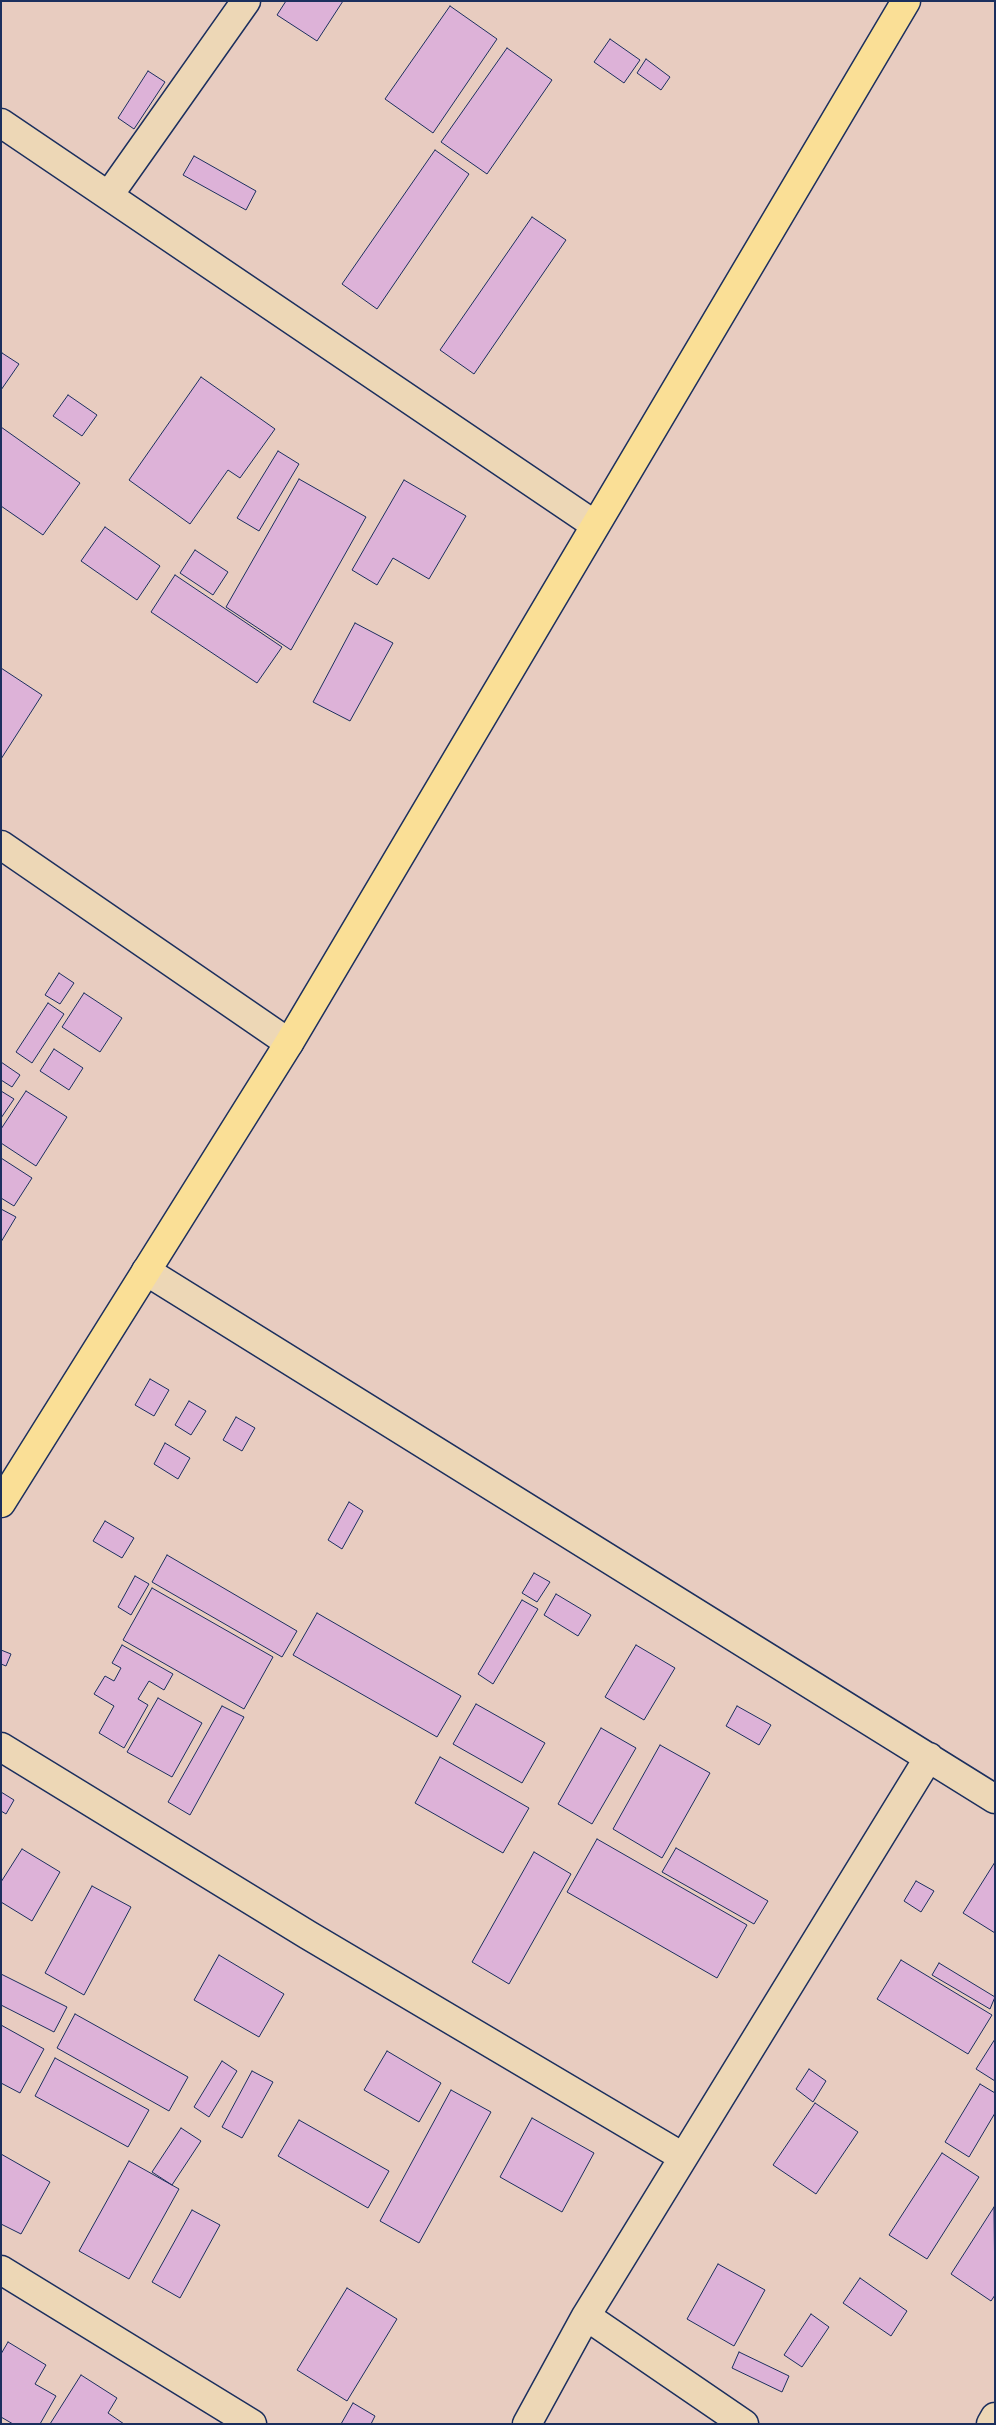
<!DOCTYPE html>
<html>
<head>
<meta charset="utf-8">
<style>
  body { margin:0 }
  #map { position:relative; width:996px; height:2425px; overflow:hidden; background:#e8ccc0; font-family:"Shantell Sans",sans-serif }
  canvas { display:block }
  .frame { position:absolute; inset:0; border:2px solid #1b2f5e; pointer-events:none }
</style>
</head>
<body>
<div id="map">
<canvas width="996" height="2425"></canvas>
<div class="frame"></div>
</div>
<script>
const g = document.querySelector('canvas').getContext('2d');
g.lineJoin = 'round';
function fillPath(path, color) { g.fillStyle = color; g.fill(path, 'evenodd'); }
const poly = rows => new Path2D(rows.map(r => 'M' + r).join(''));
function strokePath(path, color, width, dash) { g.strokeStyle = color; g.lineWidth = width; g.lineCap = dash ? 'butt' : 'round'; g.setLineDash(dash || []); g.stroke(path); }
const building = poly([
  [286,1,343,1,317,41,277,15,286,1],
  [450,6,497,39,433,133,385,99,450,6],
  [610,39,640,60,624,83,594,62,610,39],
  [507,48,552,80,487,174,441,142,507,48],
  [646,59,670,77,661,90,637,73,646,59],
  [148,71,165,82,134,129,118,118,148,71],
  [435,150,469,174,377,309,342,284,435,150],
  [194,156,256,191,246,210,183,175,194,156],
  [532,217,566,240,474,374,440,350,532,217],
  [2,353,19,364,1,390,1,354,2,353],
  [201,377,275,429,240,478,228,470,190,524,129,480,201,377],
  [68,395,97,415,82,436,53,416,68,395],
  [1,427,80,483,43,535,1,506,1,427],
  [278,451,299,464,259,531,237,518,278,451],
  [299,479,366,517,291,650,226,607,299,479],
  [404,480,466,516,429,579,393,558,377,585,352,570,404,480],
  [105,527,160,566,137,600,81,561,105,527],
  [195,550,228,572,213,595,180,573,195,550],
  [175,575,282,647,257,683,151,612,175,575],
  [355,623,393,643,350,721,313,702,355,623],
  [1,668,42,695,1,759,1,668],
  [59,973,74,983,60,1004,45,995,59,973],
  [84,993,122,1018,100,1052,62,1027,84,993],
  [48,1003,64,1014,32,1063,16,1052,48,1003],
  [54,1049,83,1068,69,1090,40,1071,54,1049],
  [1,1062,20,1075,12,1087,1,1080,1,1062],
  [1,1091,14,1099,1,1118,1,1091],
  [26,1091,67,1117,36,1166,1,1143,1,1129,26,1091],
  [1,1158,32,1178,14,1206,1,1198,1,1158],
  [1,1209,16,1217,1,1242,1,1209],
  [150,1379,169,1390,154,1416,135,1405,150,1379],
  [189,1401,206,1411,191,1435,175,1425,189,1401],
  [236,1417,255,1428,242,1451,223,1440,236,1417],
  [165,1443,190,1458,178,1479,154,1464,165,1443],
  [349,1502,363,1511,342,1549,328,1540,349,1502],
  [105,1521,134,1538,122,1558,93,1541,105,1521],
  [167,1555,297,1631,282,1657,152,1582,167,1555],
  [534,1573,550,1582,537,1602,522,1593,534,1573],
  [135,1576,149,1584,131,1615,118,1607,135,1576],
  [152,1588,273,1657,244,1709,123,1640,152,1588],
  [556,1594,591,1615,578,1636,544,1615,556,1594],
  [522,1600,538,1609,493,1684,478,1674,522,1600],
  [317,1613,461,1696,437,1737,293,1655,317,1613],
  [122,1645,173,1674,164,1690,149,1681,138,1699,148,1705,124,1748,99,1733,114,1706,94,1694,105,1676,114,1681,121,1668,112,1663,122,1645],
  [636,1645,675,1668,644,1720,605,1697,636,1645],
  [1,1650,11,1654,6,1666,1,1664,1,1650],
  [158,1698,202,1723,172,1777,127,1752,158,1698],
  [476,1704,545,1743,522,1783,453,1744,476,1704],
  [222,1706,244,1717,190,1815,168,1802,222,1706],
  [737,1706,771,1725,759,1745,726,1726,737,1706],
  [601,1728,636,1748,592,1824,558,1804,601,1728],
  [660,1745,710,1773,662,1858,613,1829,660,1745],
  [440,1757,529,1808,503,1853,415,1803,440,1757],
  [1,1792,14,1800,6,1814,1,1811,1,1792],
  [597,1839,747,1925,717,1978,567,1892,597,1839],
  [676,1848,768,1901,754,1924,662,1872,676,1848],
  [22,1849,60,1872,32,1921,1,1902,1,1882,22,1849],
  [534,1852,571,1874,509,1984,472,1962,534,1852],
  [995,1862,995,1933,963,1913,995,1862],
  [916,1881,934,1891,921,1912,904,1901,916,1881],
  [92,1886,131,1907,84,1995,45,1973,92,1886],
  [219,1955,284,1994,259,2037,194,2000,219,1955],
  [901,1960,992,2015,968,2054,877,1999,901,1960],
  [939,1963,995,1997,990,2009,932,1975,939,1963],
  [1,1974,67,2007,54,2032,1,2005,1,1974],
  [75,2014,188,2077,169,2111,57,2048,75,2014],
  [1,2025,44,2049,20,2093,1,2083,1,2025],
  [995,2039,995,2081,976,2069,995,2039],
  [387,2051,441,2083,419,2122,364,2090,387,2051],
  [55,2058,149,2110,128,2147,35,2096,55,2058],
  [222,2061,237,2071,209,2117,194,2107,222,2061],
  [809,2069,826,2081,813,2102,796,2089,809,2069],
  [252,2071,273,2082,242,2138,222,2127,252,2071],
  [980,2084,995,2093,995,2113,969,2157,945,2142,980,2084],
  [451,2090,491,2112,419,2243,380,2221,451,2090],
  [815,2103,858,2132,816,2194,773,2165,815,2103],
  [532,2118,594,2153,562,2212,500,2177,532,2118],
  [299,2120,389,2171,368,2208,278,2156,299,2120],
  [181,2128,201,2141,172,2185,152,2172,181,2128],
  [942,2153,979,2177,927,2259,889,2235,942,2153],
  [1,2154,50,2182,21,2234,1,2224,1,2154],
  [129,2161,179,2189,129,2279,79,2251,129,2161],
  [994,2207,995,2295,991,2301,951,2274,994,2207],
  [192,2210,220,2225,180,2298,152,2282,192,2210],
  [718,2264,765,2290,734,2346,687,2319,718,2264],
  [860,2278,907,2311,891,2336,843,2303,860,2278],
  [347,2288,397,2319,347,2401,297,2370,347,2288],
  [811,2314,829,2327,802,2367,784,2355,811,2314],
  [8,2342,46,2365,35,2384,56,2396,40,2424,13,2424,1,2417,1,2354,8,2342],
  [739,2352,789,2376,782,2392,732,2368,739,2352],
  [81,2375,117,2398,108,2413,124,2424,50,2424,81,2375],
  [353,2403,375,2416,371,2424,341,2424,353,2403]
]);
fillPath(building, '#ddb2d8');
strokePath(building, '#1b2f5e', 1);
const minor = poly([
  [1,123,595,525],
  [109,195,246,1],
  [1,845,289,1043],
  [146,1271,995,1799],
  [1,1747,308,1935,683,2157],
  [1,2270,252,2424],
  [586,2316,744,2424],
  [527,2424,586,2316,929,1757],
  [991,2424,995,2417]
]);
const primary = poly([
  [1,1503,289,1043,906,1]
]);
strokePath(minor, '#1b2f5e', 31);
strokePath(primary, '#1b2f5e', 31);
strokePath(minor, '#edd7b6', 28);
strokePath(primary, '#fadf96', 28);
</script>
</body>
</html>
